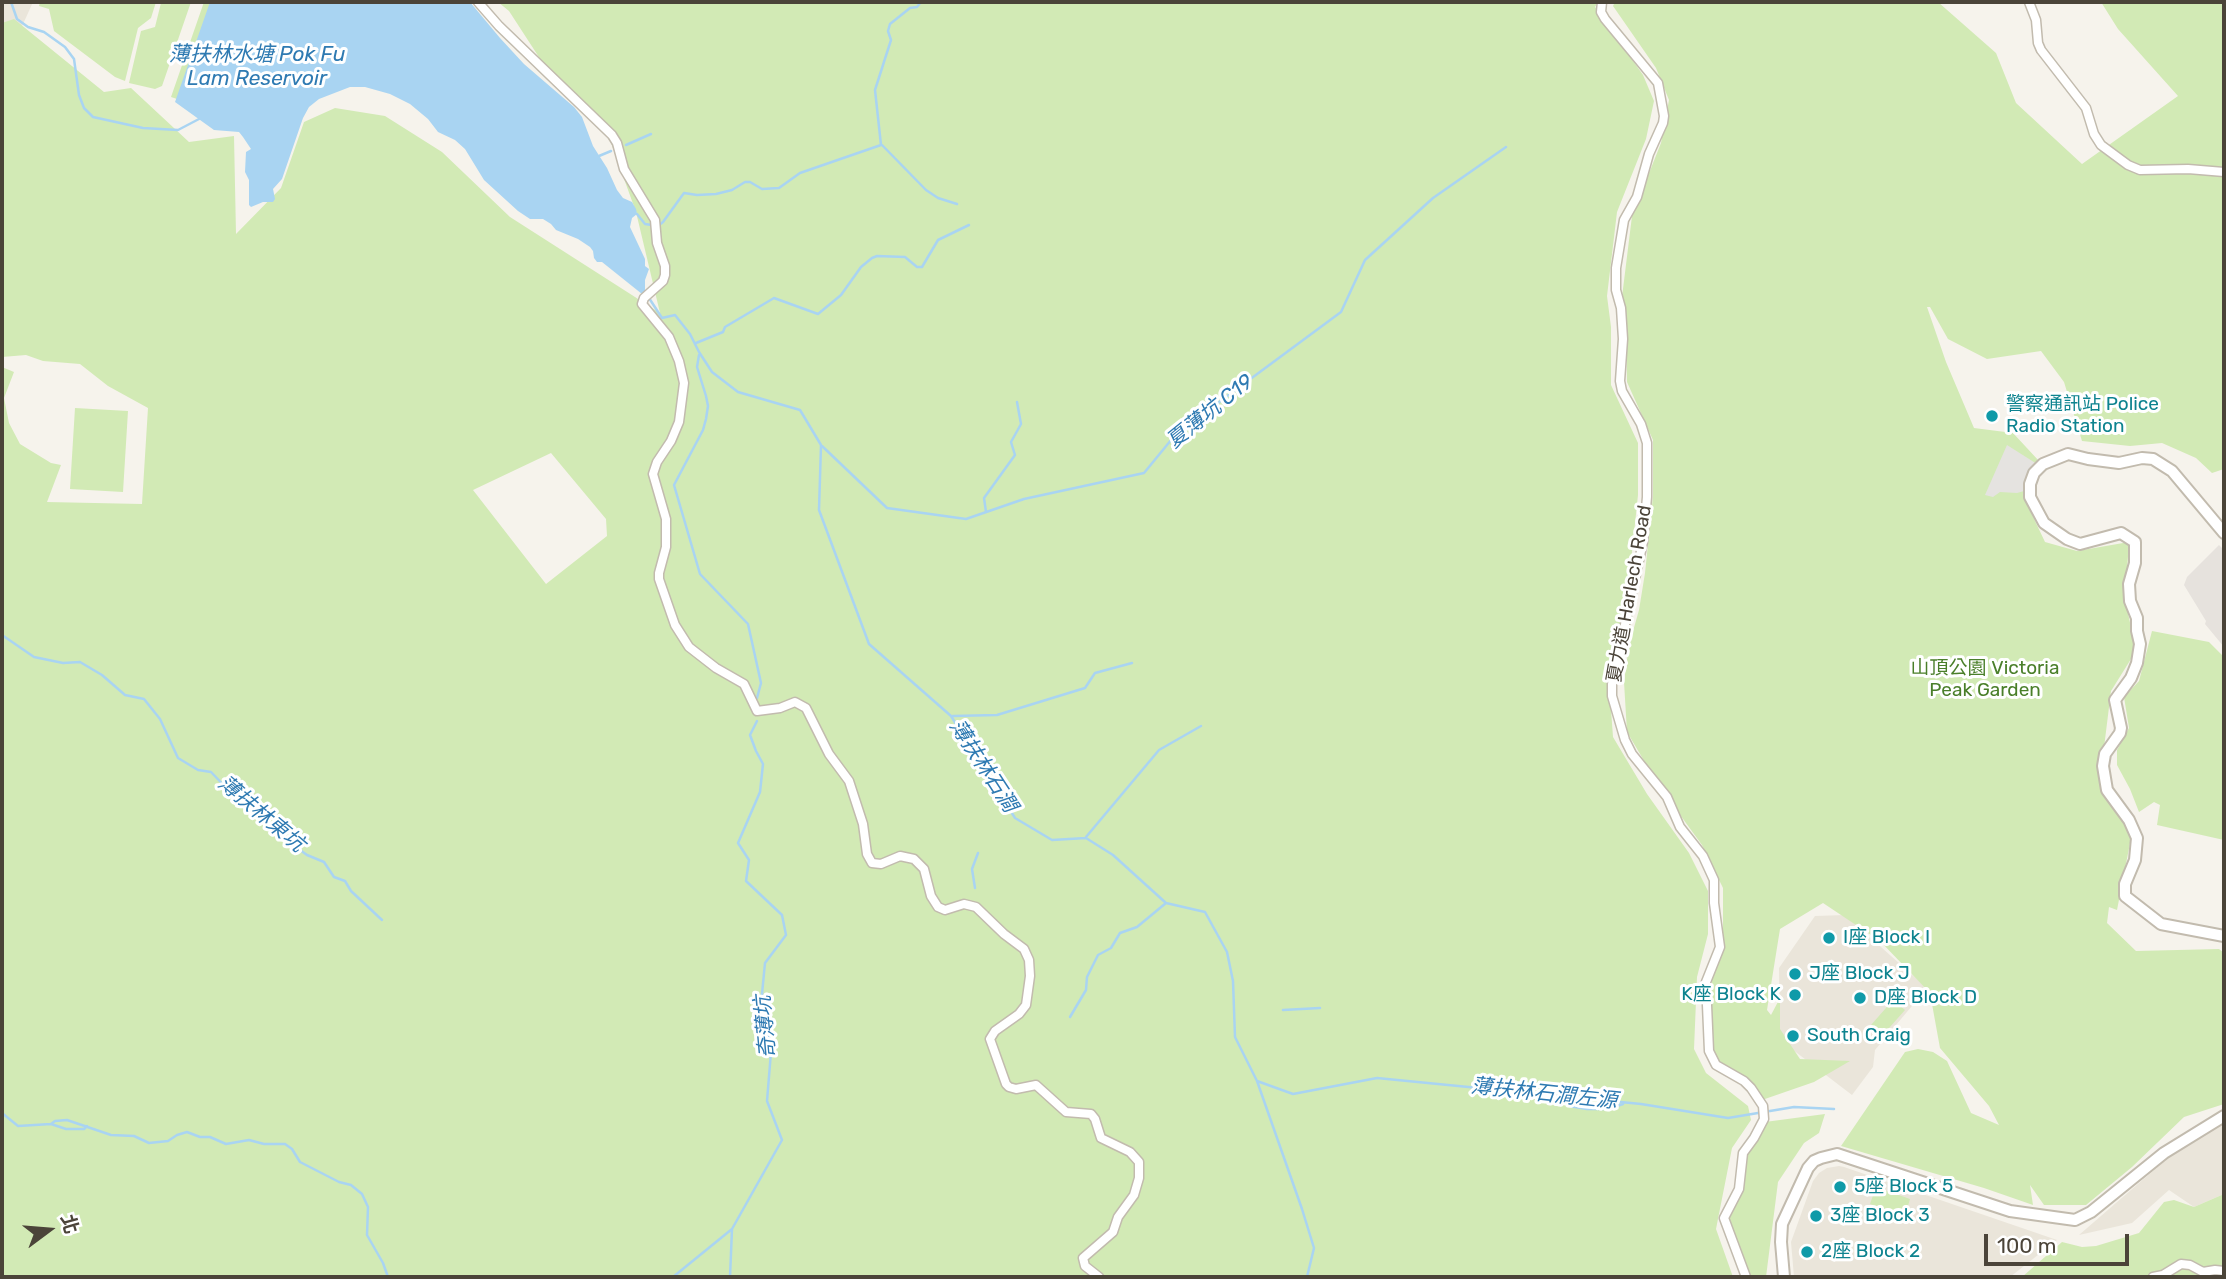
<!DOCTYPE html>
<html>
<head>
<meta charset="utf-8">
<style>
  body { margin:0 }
  #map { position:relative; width:2226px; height:1279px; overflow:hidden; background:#f6f3ec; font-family:Rubik,"Noto Sans TC",sans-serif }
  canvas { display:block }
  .frame { position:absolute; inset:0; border:4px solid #4b4439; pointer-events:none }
  .north { position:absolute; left:14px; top:1195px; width:70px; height:70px; -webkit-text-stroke:5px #fff; paint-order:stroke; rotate:74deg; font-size:19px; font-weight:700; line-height:28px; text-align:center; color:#4b4439 }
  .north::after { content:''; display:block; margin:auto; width:24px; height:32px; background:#4b4439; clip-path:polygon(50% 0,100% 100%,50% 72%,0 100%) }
  .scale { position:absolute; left:1984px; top:1234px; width:145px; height:32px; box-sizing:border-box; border:4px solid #4b4439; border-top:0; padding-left:9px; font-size:21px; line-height:24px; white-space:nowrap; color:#4b4439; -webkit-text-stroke:5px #fff; paint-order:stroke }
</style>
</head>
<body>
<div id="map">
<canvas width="2226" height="1279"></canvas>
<div class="frame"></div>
<div class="north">北</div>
<div class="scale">100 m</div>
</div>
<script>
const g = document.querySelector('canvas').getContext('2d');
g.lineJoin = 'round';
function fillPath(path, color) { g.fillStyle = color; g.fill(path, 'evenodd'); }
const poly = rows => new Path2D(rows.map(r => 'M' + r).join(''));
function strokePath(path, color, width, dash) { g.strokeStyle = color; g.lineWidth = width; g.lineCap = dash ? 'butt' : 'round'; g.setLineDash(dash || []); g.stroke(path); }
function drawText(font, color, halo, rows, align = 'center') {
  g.font = font + ' Rubik,"Noto Sans TC",sans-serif'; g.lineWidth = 6; g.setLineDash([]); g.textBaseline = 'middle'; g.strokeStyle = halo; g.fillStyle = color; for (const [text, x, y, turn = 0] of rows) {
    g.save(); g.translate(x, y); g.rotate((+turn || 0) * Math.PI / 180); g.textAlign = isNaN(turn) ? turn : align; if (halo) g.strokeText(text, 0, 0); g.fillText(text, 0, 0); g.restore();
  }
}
fillPath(poly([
  [2,2,33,2,19,33,2,38],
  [1845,915,1927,988,1875,1050,1873,1067,1852,1095,1780,1040,1779,968,1815,916],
  [2224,1121,2224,1194,2194,1207,2169,1190,2132,1223,2079,1235,2176,1151],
  [1839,1166,1844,1167,2057,1240,2010,1277,1794,1277,1791,1242,1813,1181,1819,1173,1827,1168]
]), '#eae5da');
fillPath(poly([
  [2219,545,2224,550,2224,647,2205,624,2206,621,2184,585,2187,577]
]), '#e6e2dd');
fillPath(poly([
  [40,2,156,2,151,18,138,28,125,81,115,77,54,31,49,9,39,6],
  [167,2,191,2,162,86,155,89,129,83,141,31,155,27,161,3],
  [204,2,215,2,180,100,171,97],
  [498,2,1598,2,1595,7,1643,75,1654,101,1646,139,1617,212,1607,296,1611,327,1611,385,1638,443,1638,495,1630,571,1624,607,1615,642,1609,682,1613,737,1647,794,1689,853,1708,891,1708,934,1697,977,1694,1049,1706,1073,1748,1106,1751,1120,1732,1148,1716,1229,1733,1277,2,1277,2,367,14,372,4,398,9,423,20,444,51,463,61,465,47,502,142,504,148,408,108,386,80,364,43,361,26,355,2,357,2,23,14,19,104,92,131,88,189,142,234,136,236,234,281,188,304,122,335,108,385,116,442,152,510,217,660,313,636,212,610,140,559,88,509,11],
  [551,453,606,519,607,536,546,584,473,490],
  [1615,2,1938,2,1996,53,2016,103,2082,164,2178,96,2118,29,2101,2,2224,2,2224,469,2212,473,2196,458,2162,443,2130,446,2082,441,2064,382,2041,351,1987,359,1948,339,1930,307,1927,307,1946,362,1974,428,2013,433,2039,461,2025,489,2027,504,2045,542,2077,551,2129,542,2125,599,2136,651,2111,691,2100,780,2132,833,2117,910,2109,907,2107,923,2136,951,2219,949,2224,953,2224,1104,2184,1117,2132,1167,2086,1205,2044,1205,2030,1185,2033,1205,1984,1188,1841,1146,1905,1052,1918,1049,1933,1052,1947,1061,1971,1113,1999,1125,1989,1106,1940,1048,1930,993,1880,941,1823,903,1780,929,1767,1010,1771,1015,1780,998,1780,1029,1800,1059,1850,1061,1814,1082,1762,1100,1760,1092,1717,1063,1710,1046,1712,979,1723,936,1723,888,1702,845,1659,786,1627,732,1624,682,1629,645,1639,610,1645,573,1653,496,1653,440,1627,382,1626,327,1622,297,1632,216,1661,143,1669,100,1656,68,1613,6],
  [75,408,128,411,123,492,70,489],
  [2152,631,2209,642,2224,657,2224,840,2157,825,2160,805,2154,802,2139,812,2130,789,2117,765,2117,750,2129,728,2124,697,2139,681],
  [1893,1000,1905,1010,1882,1036,1871,1025],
  [1825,1114,1819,1133,1804,1143,1778,1182,1766,1277,1744,1277,1728,1228,1742,1153,1765,1122],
  [1876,1187,1910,1199,1905,1216,1870,1204],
  [2224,1194,2224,1277,2022,1277,2062,1242,2082,1247,2096,1246,2139,1233,2164,1202,2174,1200,2194,1207]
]), '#d2eab5');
fillPath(poly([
  [2007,445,2037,464,2024,491,2017,493,2000,492,1993,497,1985,495]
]), '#e5e3e0');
fillPath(poly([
  [210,2,470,2,500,38,524,64,574,107,582,117,593,146,607,168,617,190,623,198,632,202,636,209,637,214,632,218,630,227,645,259,645,266,649,269,645,280,645,291,642,294,602,262,597,262,594,258,593,251,590,247,578,239,556,230,551,224,543,219,530,219,518,211,484,180,465,149,455,140,438,132,428,119,410,104,390,94,365,87,350,87,319,99,309,107,303,118,282,179,273,189,275,199,273,202,263,202,251,207,249,205,249,180,245,172,246,152,251,149,243,137,239,132,214,130,175,102]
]), '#a9d4f2');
strokePath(poly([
  [11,2,17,19,28,27,44,32,65,47,74,59,79,95,84,108,93,117,143,128,178,130,199,119],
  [626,145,651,134],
  [882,145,926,190,938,198,957,204],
  [599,156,611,151],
  [637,214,645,224,658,226,663,222,684,193,697,195,716,194,732,190,745,182,750,182,762,189,779,188,800,173,881,145,875,90,891,40,888,31,890,24,910,8,917,7,921,2],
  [649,298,662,318,675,315,690,334,699,352,712,372,738,392,800,410,821,445,819,510,869,644,951,716,1015,818,1052,840,1086,838,1113,855,1166,903,1205,912,1227,952,1233,981,1235,1037,1257,1081,1302,1209,1314,1248,1307,1277],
  [696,343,723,332,725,327,774,298,818,314,841,295,861,267,872,258,877,256,905,257,917,267,922,267,938,240,969,225],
  [699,355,697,367,706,396,708,406,706,419,703,430,674,485,700,574,748,624,761,683,757,698],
  [822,446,887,508,966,519,1024,499,1144,473,1176,434,1341,312,1365,260,1433,198,1506,147],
  [986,512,984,498,1015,455,1011,442,1021,424,1017,402],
  [2,635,34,657,63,663,80,662,102,675,125,695,144,699,160,719,178,758,198,770,211,772,234,796,245,802,275,827,289,842,307,855,324,862,334,877,345,881,351,891,382,920],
  [953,716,997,715,1085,688,1095,673,1132,663],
  [1086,837,1159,750,1201,726],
  [975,888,972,869,978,853],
  [1283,1010,1320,1008],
  [1070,1017,1086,990,1087,977,1098,955,1111,948,1120,933,1137,927,1166,903],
  [1257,1081,1293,1094,1377,1078,1641,1104,1728,1118,1794,1107,1834,1109],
  [1557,1098,1569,1106,1587,1109,1608,1109,1623,1104],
  [2,1113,18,1126,51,1124,55,1121,67,1120,111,1135,134,1136,149,1143,168,1141,177,1135,187,1132,200,1137,210,1137,226,1144,249,1140,264,1144,285,1144,292,1149,300,1162,339,1182,351,1185,362,1194,368,1207,367,1235,383,1263,388,1277],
  [51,1124,66,1129,84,1129,87,1126],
  [673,1277,732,1229,782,1140,767,1101,771,1052,762,994,765,963,786,935,782,915,746,881,749,860,738,843,760,792,763,764,756,751,750,735,757,721],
  [730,1277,732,1229]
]), '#a9d4f2', 2.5);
const pedestrian = poly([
  [478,2,499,26,612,135,617,143,624,169,655,220,657,243,665,266,665,275,663,281,644,298,642,304,669,337,679,361,684,383,679,422,671,441,657,462,653,474,666,519,666,547,659,573,659,579,675,625,689,647,716,668,744,684,757,711,780,708,795,702,806,708,829,754,849,781,863,824,867,854,872,863,881,864,900,856,914,859,924,869,931,896,938,907,945,910,964,904,976,907,1004,934,1024,949,1029,960,1030,976,1026,1005,1019,1014,995,1031,990,1039,1006,1084,1009,1087,1016,1089,1036,1085,1066,1112,1091,1114,1095,1119,1101,1138,1130,1152,1139,1162,1139,1178,1134,1195,1118,1217,1113,1232,1083,1258,1085,1266,1099,1277],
  [1602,2,1601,12,1605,19,1658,83,1664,116,1663,123,1649,154,1637,197,1624,220,1616,268,1616,290,1621,308,1623,339,1620,381,1622,391,1641,424,1647,443,1647,497,1643,542,1612,684,1612,696,1625,740,1632,754,1667,797,1680,827,1703,856,1714,880,1714,903,1720,947,1706,982,1709,1051,1716,1065,1744,1081,1751,1088,1763,1106,1764,1119,1754,1138,1743,1153,1739,1189,1724,1218,1746,1277],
  [2029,2,2036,20,2038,43,2041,50,2086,108,2094,134,2101,145,2128,165,2140,170,2188,169,2224,172],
  [2153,1277,2163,1275,2181,1264,2190,1265,2203,1272,2215,1270,2224,1271]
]);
const minor = poly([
  [2224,533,2172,471,2153,459,2142,458,2119,463,2088,459,2068,454,2043,464,2034,473,2030,484,2030,497,2044,523,2067,539,2080,544,2121,533,2135,542,2135,563,2129,584,2130,601,2137,618,2137,631,2140,644,2137,663,2131,678,2115,700,2121,728,2120,733,2105,754,2103,766,2107,790,2129,820,2137,838,2135,860,2125,884,2125,896,2161,924,2224,936],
  [1784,1277,1781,1242,1782,1224,1808,1168,1814,1161,1821,1158,1837,1154,2010,1211,2075,1220,2091,1212,2164,1153,2224,1116]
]);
strokePath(pedestrian, '#c2bbae', 11);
strokePath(minor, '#c2bbae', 14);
strokePath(pedestrian, '#fff', 8);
strokePath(minor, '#fff', 10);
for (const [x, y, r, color] of [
  [1992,416,7,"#0f9aa8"],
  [1829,938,7,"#0f9aa8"],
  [1795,974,7,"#0f9aa8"],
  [1795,995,7,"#0f9aa8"],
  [1860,998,7,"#0f9aa8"],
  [1793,1036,7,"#0f9aa8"],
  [1840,1187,7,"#0f9aa8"],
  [1816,1216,7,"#0f9aa8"],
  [1807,1252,7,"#0f9aa8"]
]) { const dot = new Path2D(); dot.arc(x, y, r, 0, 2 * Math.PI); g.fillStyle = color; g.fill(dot); strokePath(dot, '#fff', 2.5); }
drawText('19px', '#0d838f', '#fff', [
  ["警察通訊站 Police",2006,405],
  ["Radio Station",2006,427],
  ["I座 Block I",1843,938],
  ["J座 Block J",1809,974],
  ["K座 Block K",1781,995,"right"],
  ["D座 Block D",1874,998],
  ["South Craig",1807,1036],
  ["5座 Block 5",1854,1187],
  ["3座 Block 3",1830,1216],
  ["2座 Block 2",1821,1252]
], 'left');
drawText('19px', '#4b4439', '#fff', [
  ["夏力道 Harlech Road",1630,594,-80]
]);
drawText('19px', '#4a7f2a', '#fff', [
  ["山頂公園 Victoria",1985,669],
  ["Peak Garden",1985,691]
]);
drawText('italic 21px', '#2e7ab2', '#fff', [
  ["薄扶林水塘 Pok Fu",257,55],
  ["Lam Reservoir",257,79],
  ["夏薄坑 C19",1210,412,-39],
  ["薄扶林石澗",983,766,57],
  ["薄扶林東坑",261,814,40],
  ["奇薄坑",766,1027,-95],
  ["薄扶林石澗左源",1544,1094,6]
]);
</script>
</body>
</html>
